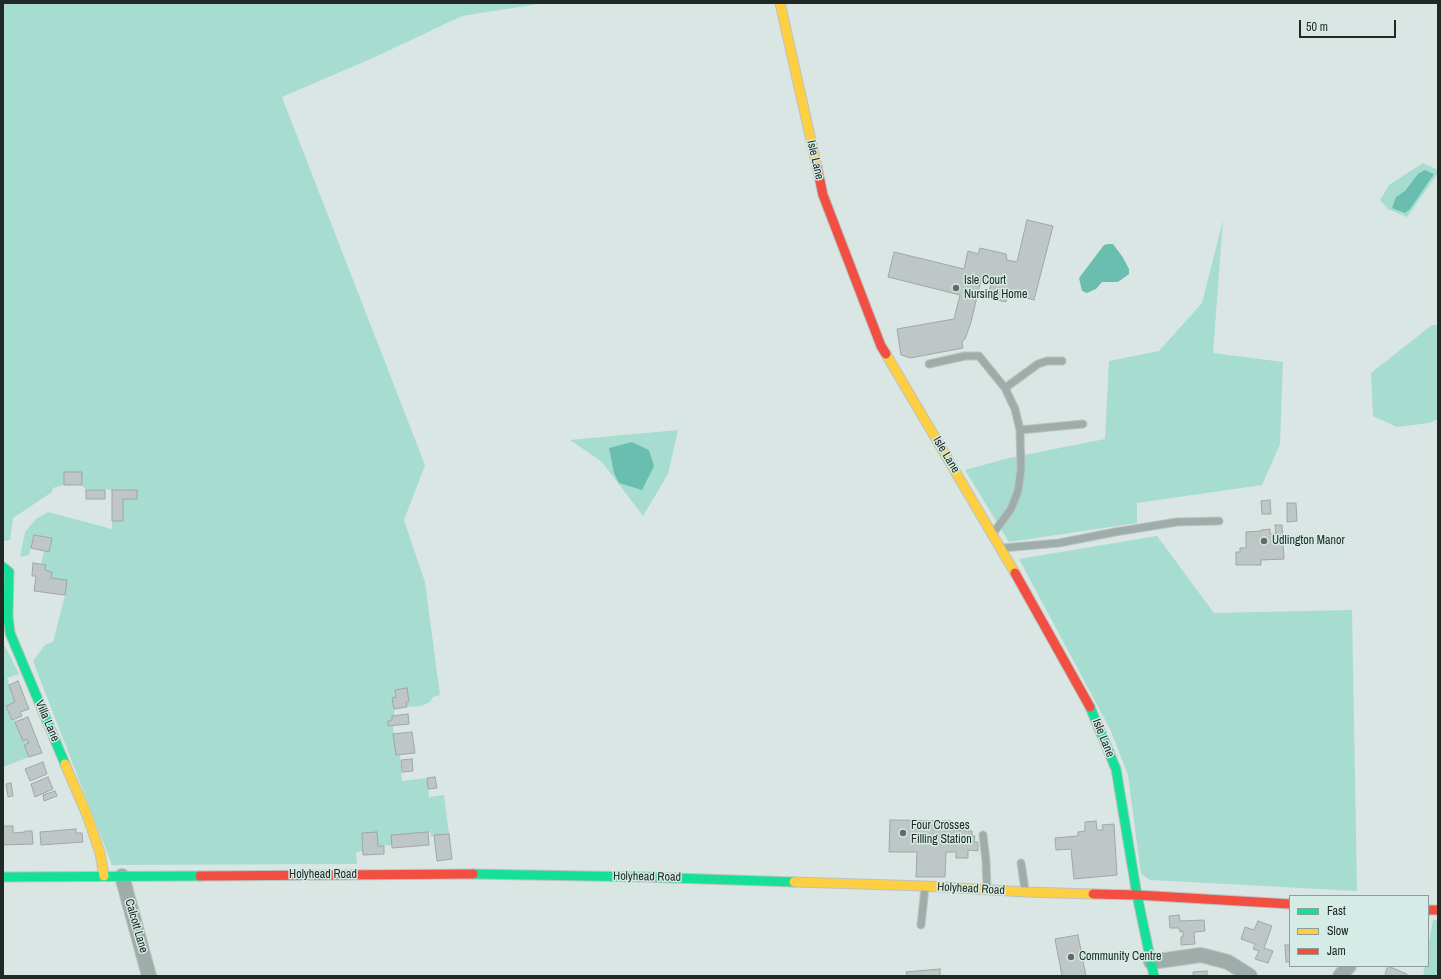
<!DOCTYPE html>
<html>
<head>
<meta charset="utf-8">
<style>
  body { margin:0 }
  #map { position:relative; width:1441px; height:979px; overflow:hidden; background:#dae6e3; font-family:"Archivo Narrow",sans-serif }
  canvas { display:block }
  .frame { position:absolute; inset:0; border:4px solid #212927; pointer-events:none }
  .legend { position:absolute; left:1289px; top:895px; width:140px; height:72px; box-sizing:border-box; background:#d5ebe5; border:1px solid #8d9d99; margin:0; padding:5px 7px; list-style:none; font-size:12px; color:#212927 }
  .legend li { display:flex; align-items:center; gap:8px; height:20px }
  .legend b { width:20px; border:1px solid #8d9d99 }
  .scale { position:absolute; left:1299px; top:20px; width:97px; height:18px; box-sizing:border-box; border:2px solid #212927; border-top:0; padding-left:5px; font-size:12px; line-height:14px; white-space:nowrap; color:#212927; -webkit-text-stroke:3px #d5ebe5; paint-order:stroke }
</style>
</head>
<body>
<div id="map">
<canvas width="1441" height="979"></canvas>
<div class="frame"></div>
<ul class="legend">
<li><b style="height:5px;background:#16e098"></b>Fast</li>
<li><b style="height:5px;background:#ffcf43"></b>Slow</li>
<li><b style="height:5px;background:#f24e42"></b>Jam</li>
</ul>
<div class="scale">50 m</div>
</div>
<script>
const g = document.querySelector('canvas').getContext('2d');
g.lineJoin = 'round';
function fillPath(path, color) { g.fillStyle = color; g.fill(path, 'evenodd'); }
const poly = rows => new Path2D(rows.map(r => 'M' + r).join(''));
function strokePath(path, color, width, dash) { g.strokeStyle = color; g.lineWidth = width; g.lineCap = dash ? 'butt' : 'round'; g.setLineDash(dash || []); g.stroke(path); }
function drawText(font, color, halo, rows, align = 'center') {
  g.font = font + ' "Archivo Narrow",sans-serif'; g.lineWidth = 3; g.setLineDash([]); g.textBaseline = 'middle'; g.strokeStyle = halo; g.fillStyle = color; for (const [text, x, y, turn = 0] of rows) {
    g.save(); g.translate(x, y); g.rotate((+turn || 0) * Math.PI / 180); g.textAlign = isNaN(turn) ? turn : align; if (halo) g.strokeText(text, 0, 0); g.fillText(text, 0, 0); g.restore();
  }
}
fillPath(poly([
  [3,3,545,3,462,16,375,57,282,97,425,465,404,520,425,582,440,695,433,697,430,702,422,706,407,707,406,702,409,702,407,688,396,697,392,698,395,716,392,716,392,720,388,721,388,726,393,726,396,755,400,755,402,781,427,778,429,797,444,795,449,834,431,836,430,832,391,835,392,845,378,846,362,833,363,851,356,852,357,864,112,865,33,661,45,645,53,642,65,595,51,578,52,572,45,570,46,565,41,564,44,551,49,551,52,538,34,535,29,555,20,557,25,532,36,519,48,512,112,529,112,521,123,521,123,499,137,499,137,490,85,489,82,485,82,472,64,472,64,485,53,488,52,492,13,518,10,540,4,541],
  [1423,163,1438,170,1438,173,1407,217,1388,209,1380,200,1389,185],
  [1223,220,1213,353,1283,362,1280,444,1262,485,1137,503,1137,523,1009,542,965,470,1009,458,1105,439,1109,361,1159,351,1202,303],
  [1432,325,1438,325,1438,419,1429,423,1397,427,1373,416,1371,373],
  [678,430,668,474,643,516,602,462,570,440],
  [1157,536,1214,613,1352,610,1357,891,1150,880,1141,874,1128,775,1110,729,1019,559],
  [3,646,5,646,19,674,7,678,15,702,6,706,12,721,15,720,23,741,27,739,29,743,24,745,29,757,3,767],
  [1433,920,1438,920,1438,976,1423,976,1425,966,1428,966,1428,948]
]), '#a7dcd1');
fillPath(poly([
  [1425,170,1434,174,1410,209,1405,213,1392,208,1396,197,1405,191,1418,174],
  [1108,244,1113,244,1122,256,1129,269,1129,274,1118,282,1102,282,1096,289,1087,293,1082,291,1079,278,1104,245],
  [632,442,649,450,654,466,642,490,619,483,614,473,609,448]
]), '#6abeaf');
const building = poly([
  [1027,220,1053,226,1034,300,1008,293,1006,302,988,298,991,283,981,280,971,322,965,339,962,342,963,348,910,358,901,355,897,329,954,319,960,295,888,277,894,252,964,269,968,251,978,254,980,248,1006,254,1007,260,1017,262,1027,220],
  [64,472,82,472,82,485,64,485,64,472],
  [86,490,105,490,105,499,86,499,86,490],
  [112,490,137,490,137,499,123,499,123,521,112,521,112,490],
  [1270,500,1271,514,1262,514,1261,501,1270,500],
  [1287,503,1296,503,1297,521,1287,522,1287,503],
  [1275,525,1282,525,1284,559,1261,560,1261,565,1236,565,1236,552,1240,552,1240,548,1246,548,1246,532,1261,531,1261,530,1270,529,1270,534,1276,534,1275,525],
  [34,535,52,538,49,552,31,548,34,535],
  [33,563,46,565,45,570,52,572,51,578,67,580,65,595,34,591,36,576,32,576,33,563],
  [18,681,29,709,20,712,22,716,12,720,6,706,15,702,9,685,18,681],
  [407,688,409,702,406,702,407,707,394,709,392,698,396,697,395,690,407,688],
  [408,714,409,724,388,726,388,721,392,720,392,716,408,714],
  [28,717,42,753,29,757,24,745,29,743,27,739,23,741,15,722,28,717],
  [412,732,415,753,396,755,393,734,412,732],
  [412,759,413,771,402,772,401,760,412,759],
  [43,762,47,774,30,781,25,769,43,762],
  [48,777,53,789,35,797,31,784,48,777],
  [435,777,437,788,428,789,427,778,435,777],
  [11,783,13,796,8,797,6,784,11,783],
  [55,791,57,796,44,801,43,795,55,791],
  [890,820,952,821,952,830,972,831,972,836,975,836,974,842,978,842,978,851,968,850,968,858,956,858,956,852,946,852,945,877,916,877,917,852,889,852,890,820],
  [1096,821,1097,830,1103,830,1102,825,1114,824,1117,875,1074,879,1071,849,1056,850,1055,838,1078,836,1078,832,1085,831,1085,822,1096,821],
  [3,826,13,826,13,833,25,832,25,831,32,831,33,844,3,845,3,826],
  [76,829,76,833,82,833,83,842,41,845,40,832,76,829],
  [377,832,378,846,384,846,384,854,363,855,362,833,377,832],
  [428,832,429,845,392,848,391,835,428,832],
  [449,834,452,859,437,861,434,835,449,834],
  [1179,915,1180,921,1204,920,1205,931,1194,932,1195,944,1181,945,1181,937,1183,937,1183,931,1180,932,1179,928,1170,928,1169,916,1179,915],
  [1258,921,1272,926,1264,948,1273,951,1268,963,1255,959,1259,951,1253,949,1255,944,1241,939,1245,927,1254,930,1258,921],
  [1078,935,1086,976,1062,976,1055,939,1078,935],
  [1285,945,1290,945,1290,962,1286,962,1285,945],
  [1388,966,1407,974,1406,976,1386,976,1386,975,1385,974,1388,966],
  [940,969,940,976,907,976,906,972,940,969],
  [1207,971,1207,976,1193,976,1193,972,1207,971]
]);
fillPath(building, '#bec7c5');
strokePath(building, '#9ea7a5', 1);
const lane = poly([
  [929,364,965,356,979,356,1005,388,1015,409,1020,430,1021,469,1018,491,1011,509,994,532],
  [1005,388,1038,364,1047,361,1062,361],
  [1020,430,1083,424],
  [1003,548,1059,543,1115,532,1177,522,1219,521],
  [983,835,986,861,987,889],
  [1021,863,1025,890],
  [921,925,925,887]
]);
const street = poly([
  [122,876,149,976],
  [1151,962,1201,955,1228,962,1250,976],
  [1340,976,1349,966]
]);
const fast = poly([
  [3,567,9,572,8,616,10,633,65,764],
  [1090,707,1116,769,1137,895,1154,976],
  [473,874,643,877,794,882],
  [3,877,200,876]
]);
const slow = poly([
  [780,3,817,167],
  [886,354,1015,573],
  [65,764,87,815,100,853,104,876],
  [794,882,925,886,1026,892,1093,894]
]);
const jam = poly([
  [817,167,823,195,881,346,886,354],
  [1015,573,1090,707],
  [200,876,473,874],
  [1093,894,1137,895,1290,904],
  [1428,910,1438,910]
]);
strokePath(lane, '#bac3c0', 9);
strokePath(street, '#bac3c0', 16);
strokePath(fast, '#bac3c0', 11);
strokePath(slow, '#bac3c0', 11);
strokePath(jam, '#bac3c0', 11);
strokePath(lane, '#9fadaa', 7);
strokePath(street, '#9fadaa', 14);
strokePath(fast, '#16e098', 9);
strokePath(slow, '#ffcf43', 9);
strokePath(jam, '#f24e42', 9);
for (const [x, y, r, color] of [
  [956,288,4,"#626b69"],
  [1264,541,4,"#626b69"],
  [903,833,4,"#626b69"],
  [1071,957,4,"#626b69"]
]) { const dot = new Path2D(); dot.arc(x, y, r, 0, 2 * Math.PI); g.fillStyle = color; g.fill(dot); strokePath(dot, '#d5ebe5', 1.5); }
drawText('12px', '#212927', '#d5ebe5', [
  ["Isle Lane",815,160,77],
  ["Isle Lane",946,455,59],
  ["Villa Lane",47,721,67],
  ["Isle Lane",1103,738,68],
  ["Holyhead Road",323,875],
  ["Holyhead Road",647,877,1],
  ["Holyhead Road",971,889,3],
  ["Calcott Lane",136,926,74]
]);
drawText('12px', '#212927', '#d5ebe5', [
  ["Isle Court",964,281],
  ["Nursing Home",964,295],
  ["Udlington Manor",1272,541],
  ["Four Crosses",911,826],
  ["Filling Station",911,840],
  ["Community Centre",1079,957]
], 'left');
</script>
</body>
</html>
